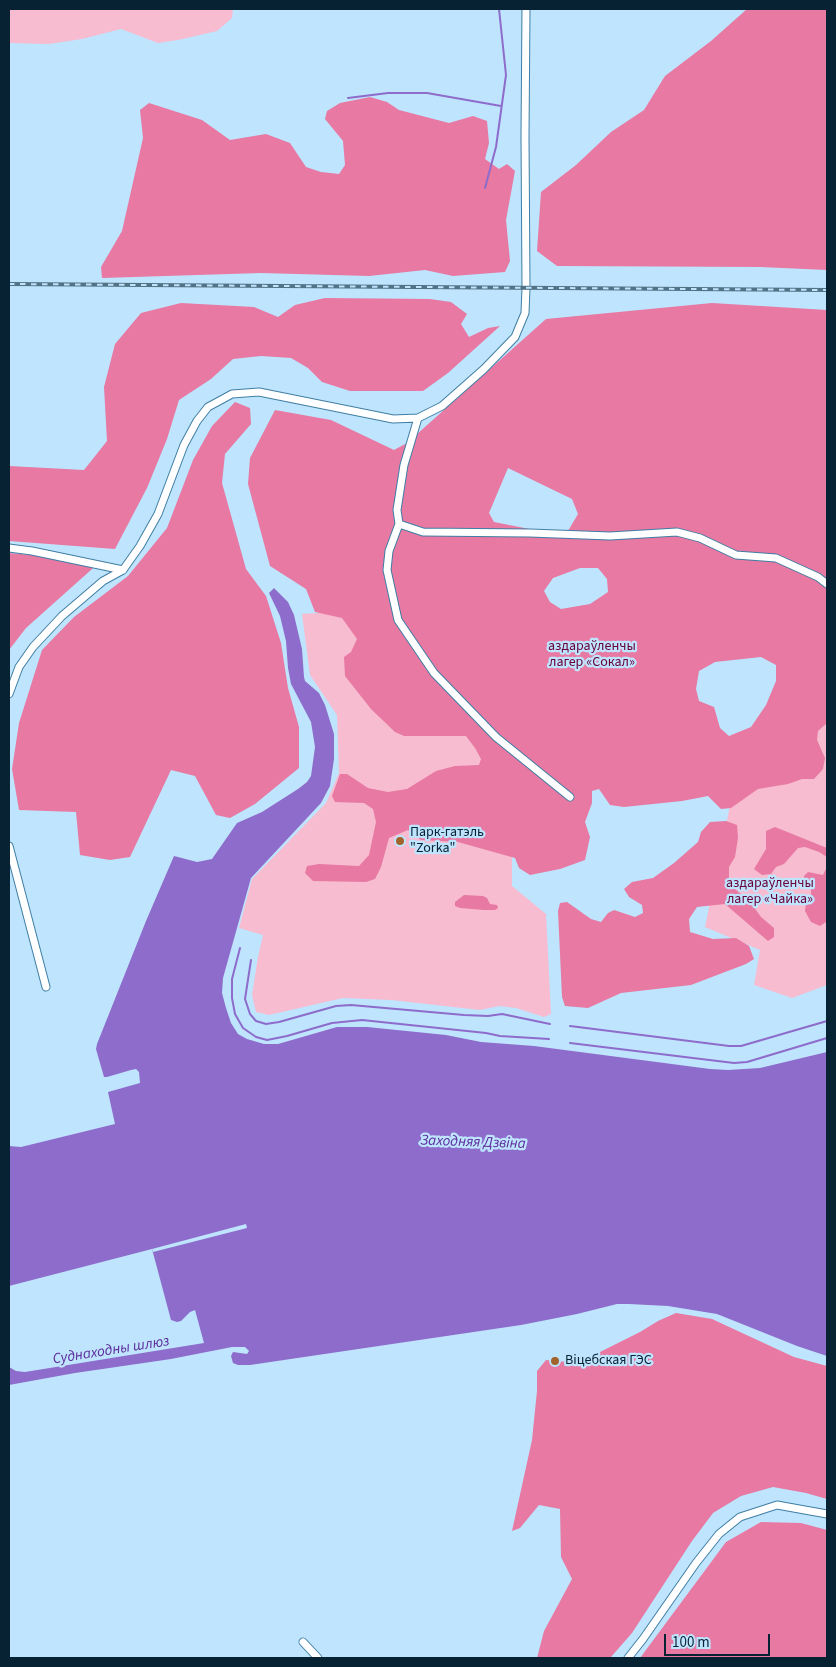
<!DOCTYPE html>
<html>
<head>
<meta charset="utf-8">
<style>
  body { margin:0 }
  #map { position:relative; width:836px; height:1667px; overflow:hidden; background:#bfe4fe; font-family:"Source Sans 3",sans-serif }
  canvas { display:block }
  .frame { position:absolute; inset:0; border:10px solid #072232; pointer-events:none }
  .scale { position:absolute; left:664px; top:1634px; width:106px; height:22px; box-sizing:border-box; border:2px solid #072232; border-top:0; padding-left:6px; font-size:15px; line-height:18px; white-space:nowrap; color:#072232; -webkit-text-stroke:4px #bfe4fe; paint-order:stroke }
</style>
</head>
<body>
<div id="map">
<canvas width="836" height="1667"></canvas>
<div class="frame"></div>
<div class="scale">100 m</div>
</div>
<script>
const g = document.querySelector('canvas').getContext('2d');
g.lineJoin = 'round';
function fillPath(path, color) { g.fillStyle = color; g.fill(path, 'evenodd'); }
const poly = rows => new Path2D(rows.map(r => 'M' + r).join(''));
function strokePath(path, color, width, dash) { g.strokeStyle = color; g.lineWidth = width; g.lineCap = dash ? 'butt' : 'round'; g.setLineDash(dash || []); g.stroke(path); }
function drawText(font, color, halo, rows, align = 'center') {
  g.font = font + ' "Source Sans 3",sans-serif'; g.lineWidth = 4.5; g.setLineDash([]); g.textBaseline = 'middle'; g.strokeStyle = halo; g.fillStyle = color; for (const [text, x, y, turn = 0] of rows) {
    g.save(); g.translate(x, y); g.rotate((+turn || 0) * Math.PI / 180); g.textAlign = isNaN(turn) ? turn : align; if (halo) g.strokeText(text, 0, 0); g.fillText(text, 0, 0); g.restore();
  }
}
fillPath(poly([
  [9,9,233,9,232,18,217,31,178,40,158,43,121,29,82,39,49,44,9,43],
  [372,609,512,767,512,886,546,914,551,1014,544,1017,516,1008,499,1006,480,1010,391,1000,343,998,269,1015,256,1012,252,995,258,957,263,935,239,928,252,879,326,803,339,773,337,715,310,675,302,614],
  [827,702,827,985,792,998,754,985,760,950,705,927,732,796]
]), '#f7bccf');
fillPath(poly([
  [747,9,827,9,827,270,760,267,557,266,537,251,541,192,576,165,611,132,644,110,665,76,711,41],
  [370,97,387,102,399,110,449,123,473,116,487,121,489,143,485,159,499,169,507,164,515,171,506,220,510,261,505,272,453,276,425,270,369,276,261,273,102,278,101,267,122,231,143,138,140,110,149,103,202,120,230,140,266,134,290,143,306,167,321,172,339,174,345,165,343,141,325,119,327,111,340,103],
  [325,298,430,299,451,302,467,314,461,324,469,337,488,328,500,326,448,373,423,391,350,391,322,382,308,368,291,358,261,356,233,359,211,379,179,400,167,439,147,488,115,549,9,541,9,466,84,470,107,441,104,387,115,344,141,313,181,303,254,307,278,317,295,305],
  [712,303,827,310,827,723,818,731,817,740,825,758,823,769,814,779,802,779,788,784,758,789,731,808,721,809,708,796,682,801,624,807,610,805,599,789,592,791,592,803,585,822,590,837,585,860,560,869,530,875,519,868,515,858,458,842,421,840,408,830,389,838,381,867,375,879,366,882,313,881,305,873,307,866,319,864,359,866,369,855,376,822,373,809,364,803,335,802,332,796,340,774,347,774,368,788,388,792,407,789,436,771,455,766,479,765,481,759,475,748,466,736,404,736,395,732,371,709,345,676,344,657,351,652,357,639,342,618,315,612,306,589,270,566,248,484,250,458,275,410,331,420,394,450,407,443,546,319],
  [508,468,572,499,578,514,565,536,494,522,489,513],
  [580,568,598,568,607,579,608,592,590,604,561,609,550,602,544,591,553,578],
  [761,657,776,665,776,681,766,705,751,727,729,736,720,728,714,707,699,701,696,689,699,671,715,662],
  [235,402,250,408,251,424,225,454,222,483,246,569,266,596,281,643,288,688,299,727,299,768,255,804,230,818,216,815,195,776,171,770,130,857,110,860,80,855,76,812,19,810,12,769,19,723,42,650,74,617,128,576,167,528,193,460,212,426],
  [9,553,101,561,26,628,9,650],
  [726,821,737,825,738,838,735,857,729,867,729,881,735,889,751,903,761,917,774,928,774,937,768,941,725,904,697,907,689,919,690,932,713,939,736,938,749,946,754,959,746,964,691,985,621,993,588,1008,565,1006,562,997,558,911,560,903,567,902,591,919,601,922,608,913,614,910,635,917,643,913,642,905,629,897,624,889,632,882,653,878,674,863,698,842,701,832,710,822],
  [775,827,827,848,827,857,819,852,805,847,798,848,784,864,776,867,771,874,762,875,754,869,766,849,766,831],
  [827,867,826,922,820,926,811,922,805,911,806,903,811,896,811,888,805,883,804,876,808,872,823,875],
  [464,895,483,896,487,898,490,904,497,905,498,908,495,910,484,910,460,908,455,906,455,902],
  [676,1313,712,1319,794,1357,827,1366,827,1499,806,1493,773,1487,741,1496,713,1513,692,1541,632,1633,611,1657,537,1658,544,1631,572,1579,561,1557,560,1509,539,1505,520,1528,512,1531,532,1440,537,1391,537,1371,546,1360,578,1363,640,1332,658,1321],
  [761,1522,801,1523,827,1530,827,1658,640,1658,726,1542]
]), '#e779a2');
fillPath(poly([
  [274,588,288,602,294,615,302,649,304,677,305,681,319,693,325,705,334,734,334,759,330,786,321,803,251,878,223,978,222,993,226,1008,231,1023,238,1034,247,1039,264,1044,278,1044,337,1027,367,1027,446,1035,481,1042,534,1046,710,1069,728,1070,760,1068,827,1052,827,1356,797,1346,717,1314,668,1306,629,1304,617,1304,577,1314,521,1325,250,1365,238,1365,233,1363,231,1356,233,1352,247,1354,249,1351,245,1347,232,1347,171,1359,75,1373,9,1385,9,1367,16,1371,25,1372,204,1343,195,1310,190,1312,181,1321,177,1322,171,1320,152,1249,9,1286,9,1146,21,1147,115,1124,108,1092,140,1083,139,1072,136,1069,131,1070,107,1077,104,1077,96,1049,97,1044,146,921,174,856,197,862,212,859,237,823,262,812,298,789,307,782,311,776,315,747,311,722,291,684,288,668,286,641,280,616,269,593]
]), '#8d6ccb');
fillPath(poly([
  [246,1224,247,1228,153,1252,152,1249]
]), '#bfe4fe');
strokePath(poly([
  [348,98,388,93,427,93,501,106],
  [485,188,496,147,506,75,499,9],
  [240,948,232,979,232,998,235,1014,243,1028,256,1037,267,1040,287,1036,332,1023,362,1020,486,1033,500,1036,549,1039],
  [251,960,245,999,250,1014,256,1021,266,1024,279,1022,336,1006,351,1005,464,1015,488,1016,502,1014,550,1024],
  [570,1026,729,1046,741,1046,827,1021],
  [570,1043,734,1063,747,1062,827,1038]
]), '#8d6ccb', 2);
const street = poly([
  [418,418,404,465,397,510,399,524,423,532,530,533,610,536,677,532,700,538,736,555,776,558,818,577,827,584],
  [399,524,389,551,387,570,398,620,434,673,496,737,570,797],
  [9,548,32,551,123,570],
  [9,694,19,667,33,647,62,616,103,581,123,570,140,546,158,514,184,445,197,421,208,407,232,394,259,392,393,419,418,418,442,406,484,369,515,337,525,313,526,288,525,136,526,9],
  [9,846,46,987],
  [303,1642,318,1658],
  [628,1658,643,1639,696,1563,719,1534,740,1517,777,1505,827,1514]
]);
strokePath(street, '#3f7ea4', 9);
strokePath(street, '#fff', 7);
const rail = poly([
  [9,284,827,290]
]);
strokePath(rail, '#527286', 4);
strokePath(rail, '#bfe4fe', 2, [5.5]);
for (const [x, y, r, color] of [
  [400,841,5,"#a3632d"],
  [555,1361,5,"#a3632d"]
]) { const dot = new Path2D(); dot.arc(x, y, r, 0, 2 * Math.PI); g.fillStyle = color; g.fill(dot); strokePath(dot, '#bfe4fe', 2); }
drawText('14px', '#670036', '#bfe4fe', [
  ["аздараўленчы",592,647],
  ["лагер «Сокал»",592,663],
  ["аздараўленчы",770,884],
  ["лагер «Чайка»",770,900]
]);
drawText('14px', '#072232', '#bfe4fe', [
  ["Парк-гатэль",410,833],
  ["\"Zorka\"",410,849],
  ["Віцебская ГЭС",565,1361]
], 'left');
drawText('italic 15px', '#5c2c9d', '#bfe4fe', [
  ["Заходняя Дзвіна",473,1143,2],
  ["Суднаходны шлюз",111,1351,-9]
]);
</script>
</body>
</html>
